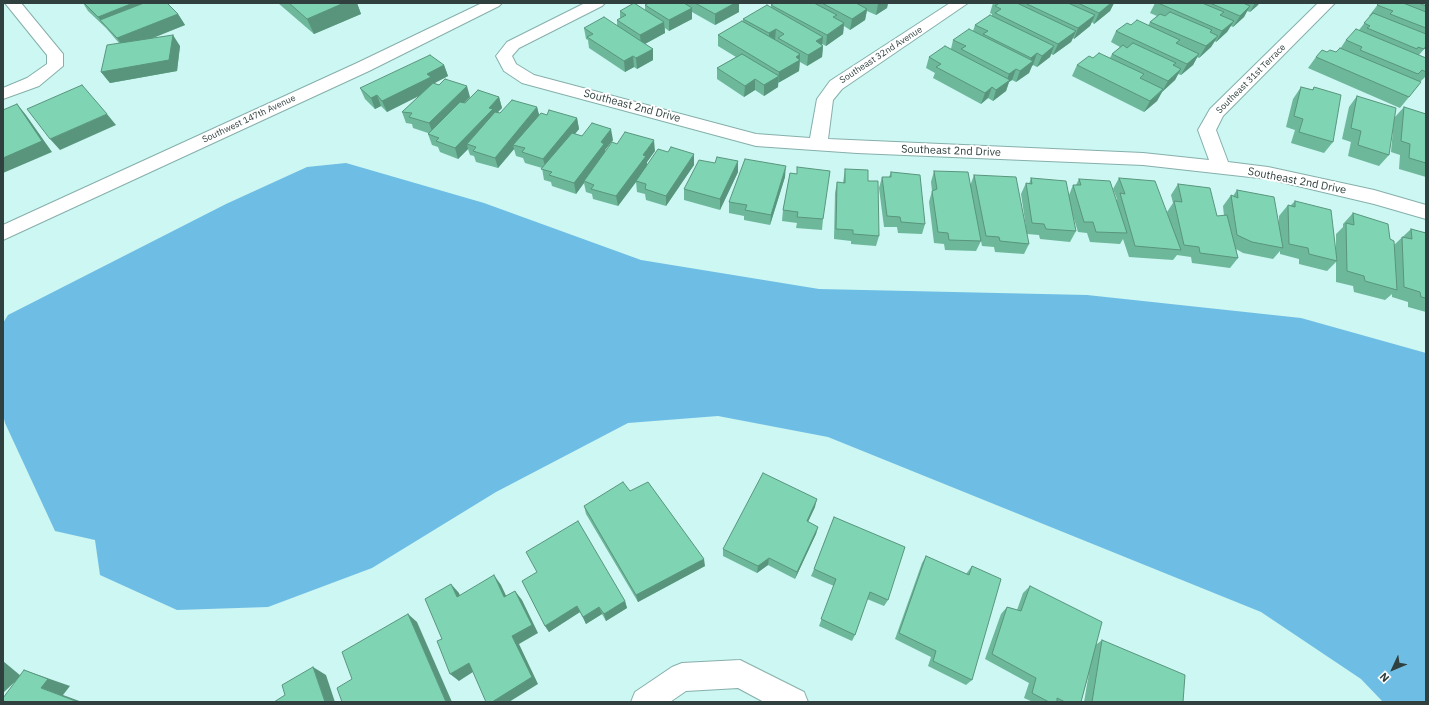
<!DOCTYPE html>
<html>
<head>
<meta charset="utf-8">
<style>
  body { margin:0 }
  #map { position:relative; width:1429px; height:705px; overflow:hidden; background:#ccf7f2; font-family:"IBM Plex Sans",sans-serif }
  canvas { display:block }
  .frame { position:absolute; inset:0; border:4px solid #2f403e; pointer-events:none }
  .north { position:absolute; left:1373px; top:649px; width:40px; height:40px; -webkit-text-stroke:3px #fff; paint-order:stroke; rotate:226deg; font-size:11px; font-weight:700; line-height:16px; text-align:center; color:#2f403e }
  .north::after { content:''; display:block; margin:auto; width:14px; height:18px; background:#2f403e; clip-path:polygon(50% 0,100% 100%,50% 72%,0 100%) }
</style>
</head>
<body>
<div id="map">
<canvas width="1429" height="705"></canvas>
<div class="frame"></div>
<div class="north">N</div>
</div>
<script>
const g = document.querySelector('canvas').getContext('2d');
g.lineJoin = 'round';
function fillPath(path, color) { g.fillStyle = color; g.fill(path, 'evenodd'); }
const poly = rows => new Path2D(rows.map(r => 'M' + r).join(''));
function strokePath(path, color, width, dash) { g.strokeStyle = color; g.lineWidth = width; g.lineCap = dash ? 'butt' : 'round'; g.setLineDash(dash || []); g.stroke(path); }
function drawText(font, color, halo, rows, align = 'center') {
  g.font = font + ' "IBM Plex Sans",sans-serif'; g.lineWidth = 4; g.setLineDash([]); g.textBaseline = 'middle'; g.strokeStyle = halo; g.fillStyle = color; for (const [text, x, y, turn = 0] of rows) {
    g.save(); g.translate(x, y); g.rotate((+turn || 0) * Math.PI / 180); g.textAlign = isNaN(turn) ? turn : align; if (halo) g.strokeText(text, 0, 0); g.fillText(text, 0, 0); g.restore();
  }
}
fillPath(poly([
  [346,163,484,203,641,260,819,289,1087,295,1301,318,1426,353,1426,702,1383,702,1361,679,1261,612,828,437,718,416,628,423,496,492,372,568,268,607,177,610,100,575,95,540,55,531,5,423,3,414,3,323,8,315,226,204,307,167]
]), '#6ebde5');
const minor = poly([
  [5,3,21,3,63,54,63,66,39,86,3,99,3,88,27,78,47,64,47,55,5,3],
  [585,3,605,3,602,6,519,48,512,56,516,64,534,75,756,134,810,138,817,99,830,81,950,3,968,3,842,89,833,100,828,139,1143,153,1209,160,1198,130,1210,109,1318,3,1335,3,1223,116,1216,130,1228,162,1268,167,1374,190,1426,205,1426,219,1374,204,1268,179,1143,165,857,153,756,146,522,83,504,71,496,56,507,42,585,3],
  [740,660,804,692,808,702,764,702,738,688,686,691,670,702,631,702,635,692,672,667,682,663,740,660]
]);
const tertiary = poly([
  [482,3,502,3,499,6,369,71,3,240,3,225,357,63,482,3]
]);
strokePath(minor, '#86afab', 2);
strokePath(tertiary, '#86afab', 2);
fillPath(minor, '#fff');
fillPath(tertiary, '#fff');
fillPath(poly([
  [83,3,167,3,178,14,185,25,153,38,180,46,177,71,110,83,101,72,119,43,106,28,88,11],
  [278,3,357,3,361,14,314,34],
  [648,3,739,3,739,12,715,25,692,12,692,19,669,31,665,28,665,33,645,44,653,49,653,60,637,69,634,67,625,72,589,48,588,40,586,39,584,28,617,26,617,20,620,18,620,11,645,11,645,5],
  [774,3,888,3,887,8,876,15,867,11,865,20,850,30,844,26,843,34,826,46,822,44,822,45,823,46,822,57,807,66,800,62,799,71,778,83,778,87,764,96,755,90,744,97,717,79,717,68,736,57,718,46,718,35,743,21,743,19,771,7,771,5],
  [993,3,1114,3,1110,11,1094,24,1092,22,1090,26,1074,39,1073,38,1071,42,1053,55,1051,54,1050,57,1037,67,1033,65,1032,66,1029,73,1016,82,1012,80,1009,82,1006,91,993,101,988,98,981,104,933,78,935,73,926,68,929,57,951,49,953,40,973,31,975,25,992,16,992,14,990,13],
  [1155,3,1259,3,1258,5,1250,12,1247,11,1244,17,1233,27,1231,26,1227,32,1216,42,1215,41,1211,47,1199,58,1197,57,1193,65,1181,75,1178,74,1175,80,1162,92,1157,101,1144,112,1072,76,1077,65,1093,58,1110,58,1112,54,1120,47,1111,42,1116,31,1131,25,1148,26,1150,22,1157,16,1150,13],
  [1379,3,1426,3,1426,47,1419,55,1426,58,1426,76,1420,82,1409,97,1400,108,1308,68,1316,57,1327,52,1336,52,1340,49,1346,40,1359,30,1370,16,1369,16],
  [444,65,448,76,434,83,470,97,464,103,499,97,502,108,497,112,500,113,537,107,539,116,547,115,577,118,579,129,575,134,582,136,613,140,605,150,605,152,655,151,647,162,647,165,694,165,666,206,646,200,645,194,637,192,636,182,618,206,593,199,592,194,586,192,584,183,576,194,552,186,551,182,544,180,542,168,525,163,523,158,516,156,514,149,498,168,476,162,474,156,470,155,468,149,458,159,440,152,438,147,432,145,428,134,428,133,413,128,412,124,406,123,402,112,420,95,387,112,381,106,375,109,365,99,360,88],
  [1301,87,1312,90,1314,87,1333,142,1324,153,1291,143,1295,130,1286,127,1293,99],
  [1357,96,1389,155,1379,166,1348,156,1351,142,1342,139,1349,107],
  [1404,107,1426,114,1426,177,1399,169,1400,155,1391,152,1394,118],
  [845,169,868,181,879,236,876,246,851,244,851,241,834,239,835,193,837,182,843,183],
  [934,171,970,186,974,175,1029,244,1024,254,995,252,994,247,982,246,975,210,981,241,976,251,945,250,944,244,934,243,929,202,932,191,931,182],
  [738,172,720,210,684,200,684,189],
  [891,172,925,224,922,234,898,233,897,227,884,227,879,188,882,177,889,177],
  [790,173,823,219,822,230,796,228,797,223,782,221,783,210],
  [785,177,770,225,744,220,744,216,729,213,729,202],
  [1031,178,1069,195,1073,185,1076,185,1079,179,1116,200,1117,199,1113,189,1119,178,1168,216,1167,212,1173,203,1171,195,1178,184,1217,216,1224,216,1223,206,1231,195,1233,196,1237,190,1279,229,1279,216,1288,205,1290,206,1295,201,1336,252,1336,234,1343,227,1343,224,1353,213,1390,239,1394,245,1411,229,1426,233,1426,312,1408,307,1408,302,1392,297,1392,294,1385,300,1354,292,1353,286,1336,282,1336,262,1327,271,1299,264,1299,259,1280,254,1280,251,1273,259,1243,253,1236,249,1238,258,1230,268,1192,263,1191,257,1177,255,1173,260,1129,257,1123,239,1120,244,1090,242,1087,233,1078,232,1071,209,1076,231,1070,242,1040,239,1039,235,1027,234,1021,194,1026,183,1029,184],
  [630,491,705,566,638,602,586,514,584,506],
  [815,507,808,522,818,527,816,534,795,579,768,565,757,573,723,556,723,549],
  [834,517,888,600,884,606,867,599,855,635,852,641,819,626,834,586,811,576,814,569],
  [926,556,966,574,972,566,972,680,966,685,928,666,931,657,895,639,922,563],
  [522,581,625,601,627,608,606,621,602,614,586,624,580,612,549,632,545,626],
  [1030,586,1097,644,1102,640,1183,702,1084,702,1089,673,1081,702,1033,702,1024,698,1029,683,985,659,1001,614,1007,607,1017,610,1023,593]
]), '#6db79a');
fillPath(poly([
  [133,3,167,3,100,20,106,28,98,17],
  [342,3,357,3,361,14,314,34,307,19],
  [735,3,739,3,739,12,715,25,715,14],
  [881,3,888,3,887,8,876,15,878,4],
  [1111,3,1114,3,1110,11,1094,24,1099,13],
  [1255,3,1259,3,1258,5,1250,12],
  [1250,6,1244,17,1233,27,1240,16],
  [692,8,692,19,669,31,669,20],
  [867,9,865,20,850,30,852,19],
  [178,14,185,25,125,49,117,38],
  [1095,15,1090,26,1074,39,1078,28],
  [1234,21,1227,32,1216,42,1222,31],
  [664,22,665,33,641,46,640,35],
  [844,23,843,34,826,46,827,35],
  [776,29,775,40,769,44,769,33],
  [1076,31,1071,42,1053,55,1058,44],
  [173,35,180,46,177,71,110,83,101,72],
  [1218,36,1211,47,1199,58,1206,46],
  [823,37,822,46,823,46,822,57,807,66,808,55,816,41],
  [1054,46,1050,57,1037,67,1042,56],
  [653,49,653,60,637,69,636,58],
  [1037,53,1033,65,1032,66,1029,73,1016,82,1020,71,1028,65,1031,58],
  [800,54,799,71,778,83,779,72,796,57],
  [1199,54,1193,65,1181,75,1187,64],
  [633,56,634,67,625,72,624,61],
  [444,65,448,76,433,84,435,88,387,112,382,101,427,74],
  [1016,69,1012,80,1009,82,1006,91,993,101,996,90,1006,82,1009,74],
  [1181,69,1175,80,1162,92,1157,101,1144,112,1150,101,1163,90,1168,81],
  [779,76,778,87,764,96,764,85],
  [755,79,755,90,744,97,745,86],
  [467,86,470,97,433,134,429,123],
  [992,87,988,98,981,104,985,93],
  [377,95,381,106,375,109,371,98],
  [499,97,502,108,467,144,468,149,458,159,455,148,489,108],
  [17,104,26,115,52,152,3,173,3,158],
  [537,107,540,118,513,145,514,149,498,168,495,158],
  [107,114,116,125,60,150,50,139],
  [577,118,579,129,546,169,543,159],
  [611,129,613,140,605,150,606,155,584,181,584,183,576,194,574,183,601,142],
  [654,140,655,151,647,162,647,167,636,181,636,182,618,206,616,196,643,155],
  [694,154,694,165,666,206,666,196],
  [738,161,738,172,720,210,720,199],
  [786,166,785,177,770,225,771,215],
  [817,499,815,507,805,528,807,521],
  [818,527,816,534,795,579,797,572],
  [769,558,768,565,757,573,758,566],
  [704,559,705,566,638,602,636,595],
  [494,575,501,585,511,606,504,597],
  [451,584,459,593,464,606,457,597],
  [515,591,522,600,538,633,519,644,538,684,509,702,492,702,512,636],
  [625,601,627,608,606,621,604,614],
  [577,606,580,612,549,632,545,626],
  [599,607,602,614,586,624,583,617],
  [408,614,417,622,452,702,446,702],
  [3,661,21,676,3,693],
  [469,663,476,670,459,681,450,674],
  [313,667,326,675,335,702,325,702],
  [24,670,70,686,63,695,82,702,78,702,41,688]
]), '#59957d');
const building = poly([
  [84,3,133,3,98,17,84,3],
  [144,3,167,3,178,14,117,38,100,20,144,3],
  [289,3,344,3,307,19,289,3],
  [634,3,664,22,640,35,617,20,626,15,620,11,634,3],
  [649,3,684,3,692,8,669,20,645,5,649,3],
  [695,3,735,3,715,14,695,3],
  [774,3,814,3,837,15,833,17,844,23,827,35,771,5,774,3],
  [822,3,856,3,867,9,852,19,822,3],
  [995,3,1017,3,1076,31,1058,44,995,13,1001,9,995,6,998,4,995,3],
  [1029,3,1068,3,1095,15,1078,28,1027,4,1029,3],
  [1078,3,1111,3,1099,13,1078,3],
  [1158,3,1202,3,1224,12,1220,15,1234,21,1222,31,1158,3],
  [1210,3,1243,3,1250,6,1240,16,1210,3],
  [1379,3,1403,3,1426,12,1426,28,1390,14,1393,11,1377,5,1379,3],
  [1419,3,1426,3,1426,6,1419,3],
  [767,5,823,37,816,41,823,46,808,55,778,38,784,34,776,29,769,33,743,19,767,5],
  [1170,12,1212,30,1210,32,1218,36,1206,46,1150,22,1160,14,1165,16,1170,12],
  [1373,13,1426,34,1426,46,1424,49,1418,47,1417,49,1367,28,1370,26,1364,23,1373,13],
  [990,15,1054,46,1042,56,1037,53,1031,58,983,34,988,31,975,25,990,15],
  [604,17,653,49,636,58,633,56,624,61,587,37,593,34,584,28,604,17],
  [1137,20,1180,40,1176,43,1199,54,1187,64,1116,31,1127,23,1131,25,1137,20],
  [742,21,800,54,796,57,800,60,779,72,718,35,742,21],
  [969,29,1033,61,1020,71,1016,69,1009,74,961,49,966,46,953,40,969,29],
  [1356,29,1426,58,1426,72,1422,70,1418,74,1360,50,1362,47,1346,40,1356,29],
  [173,35,169,60,101,72,107,45,173,35],
  [1133,43,1176,63,1173,65,1181,69,1168,81,1112,54,1123,45,1127,48,1133,43],
  [945,46,1010,80,996,90,992,87,985,93,936,67,941,64,929,57,945,46],
  [1340,48,1421,82,1409,97,1316,57,1322,50,1327,52,1330,50,1336,52,1340,48],
  [1099,53,1144,74,1140,78,1163,89,1150,101,1077,65,1089,56,1093,58,1099,53],
  [742,54,779,76,764,85,755,79,745,86,717,68,742,54],
  [430,55,444,65,427,74,431,77,382,101,377,95,371,98,360,88,430,55],
  [445,79,467,86,429,123,409,117,412,113,402,112,433,83,439,85,445,79],
  [82,85,107,114,50,139,27,109,82,85],
  [1301,87,1313,90,1314,87,1341,95,1333,142,1299,132,1303,119,1294,116,1301,87],
  [478,90,499,97,489,108,493,109,455,148,436,141,439,138,428,134,460,102,465,103,478,90],
  [1357,96,1396,108,1389,155,1358,145,1361,131,1351,128,1357,96],
  [512,100,537,107,495,158,473,151,476,147,467,144,495,112,500,113,512,100],
  [17,104,42,141,3,158,3,110,17,104],
  [1404,107,1426,114,1426,163,1409,158,1410,144,1401,141,1404,107],
  [549,110,577,118,543,159,522,152,525,148,513,145,541,113,547,115,549,110],
  [592,123,611,129,601,142,604,144,574,183,549,175,552,172,541,169,572,133,582,136,592,123],
  [625,132,654,140,643,155,646,156,616,196,591,189,594,185,584,181,612,142,617,144,625,132],
  [671,147,694,154,666,196,645,189,646,184,636,181,658,149,668,152,671,147],
  [717,157,738,161,720,199,684,189,699,160,715,163,717,157],
  [745,159,786,166,771,215,745,210,747,205,729,202,745,159],
  [797,167,830,171,823,219,797,217,798,212,783,210,790,173,797,174,797,167],
  [845,169,868,170,868,181,878,181,879,236,853,234,853,230,836,229,837,182,845,183,845,169],
  [934,171,968,172,981,241,949,240,948,233,938,232,932,191,937,189,934,171],
  [891,172,920,175,925,224,901,222,900,217,887,216,882,177,891,177,891,172],
  [974,175,1016,177,1029,244,1000,241,999,237,986,236,974,175],
  [1031,178,1066,181,1076,231,1046,229,1044,224,1032,223,1026,183,1032,184,1031,178],
  [1119,178,1155,181,1181,250,1135,246,1120,193,1125,194,1119,178],
  [1079,179,1110,181,1127,233,1096,232,1093,222,1084,222,1073,185,1081,185,1079,179],
  [1178,184,1210,188,1217,216,1227,215,1238,258,1200,253,1199,247,1184,245,1174,201,1182,202,1178,184],
  [1237,190,1274,197,1283,248,1252,242,1237,235,1231,195,1238,198,1237,190],
  [1295,201,1331,210,1337,261,1309,254,1308,248,1289,244,1288,205,1295,207,1295,201],
  [1353,213,1388,224,1390,239,1394,241,1397,290,1365,281,1364,276,1347,271,1346,223,1354,225,1353,213],
  [1411,229,1426,233,1426,298,1421,297,1420,292,1404,287,1402,237,1412,239,1411,229],
  [763,473,817,499,807,521,818,527,797,572,769,558,758,566,723,549,763,473],
  [623,482,630,491,648,482,704,559,636,595,584,506,623,482],
  [834,517,905,547,888,600,870,592,855,635,821,619,836,579,814,569,834,517],
  [578,521,625,601,604,614,599,607,583,617,577,606,545,626,522,581,537,572,526,552,578,521],
  [926,556,969,575,972,566,1001,579,972,680,933,661,936,651,899,633,926,556],
  [494,575,504,597,515,591,532,625,512,636,532,677,492,702,486,702,469,663,450,674,437,641,442,639,425,599,451,584,457,597,494,575],
  [1030,586,1102,622,1081,702,1065,702,1057,698,1057,702,1049,702,1032,693,1036,678,992,654,1007,607,1021,611,1030,586],
  [408,614,446,702,342,702,337,688,352,679,342,652,408,614],
  [1102,640,1185,675,1183,702,1092,702,1102,640],
  [313,667,325,702,274,702,285,695,282,685,313,667],
  [24,670,48,679,41,688,78,702,3,702,3,698,24,670]
]);
fillPath(building, '#7fd5b3');
strokePath(building, '#59957d', 1);
drawText('9px', '#2f403e', '#fff', [
  ["Southeast 32nd Avenue",881,55,-33],
  ["Southeast 31st Terrace",1251,79,-45],
  ["Southwest 147th Avenue",249,119,-25]
]);
drawText('11px', '#2f403e', '#fff', [
  ["Southeast 2nd Drive",632,106,15],
  ["Southeast 2nd Drive",951,151,2],
  ["Southeast 2nd Drive",1297,181,11]
]);
</script>
</body>
</html>
